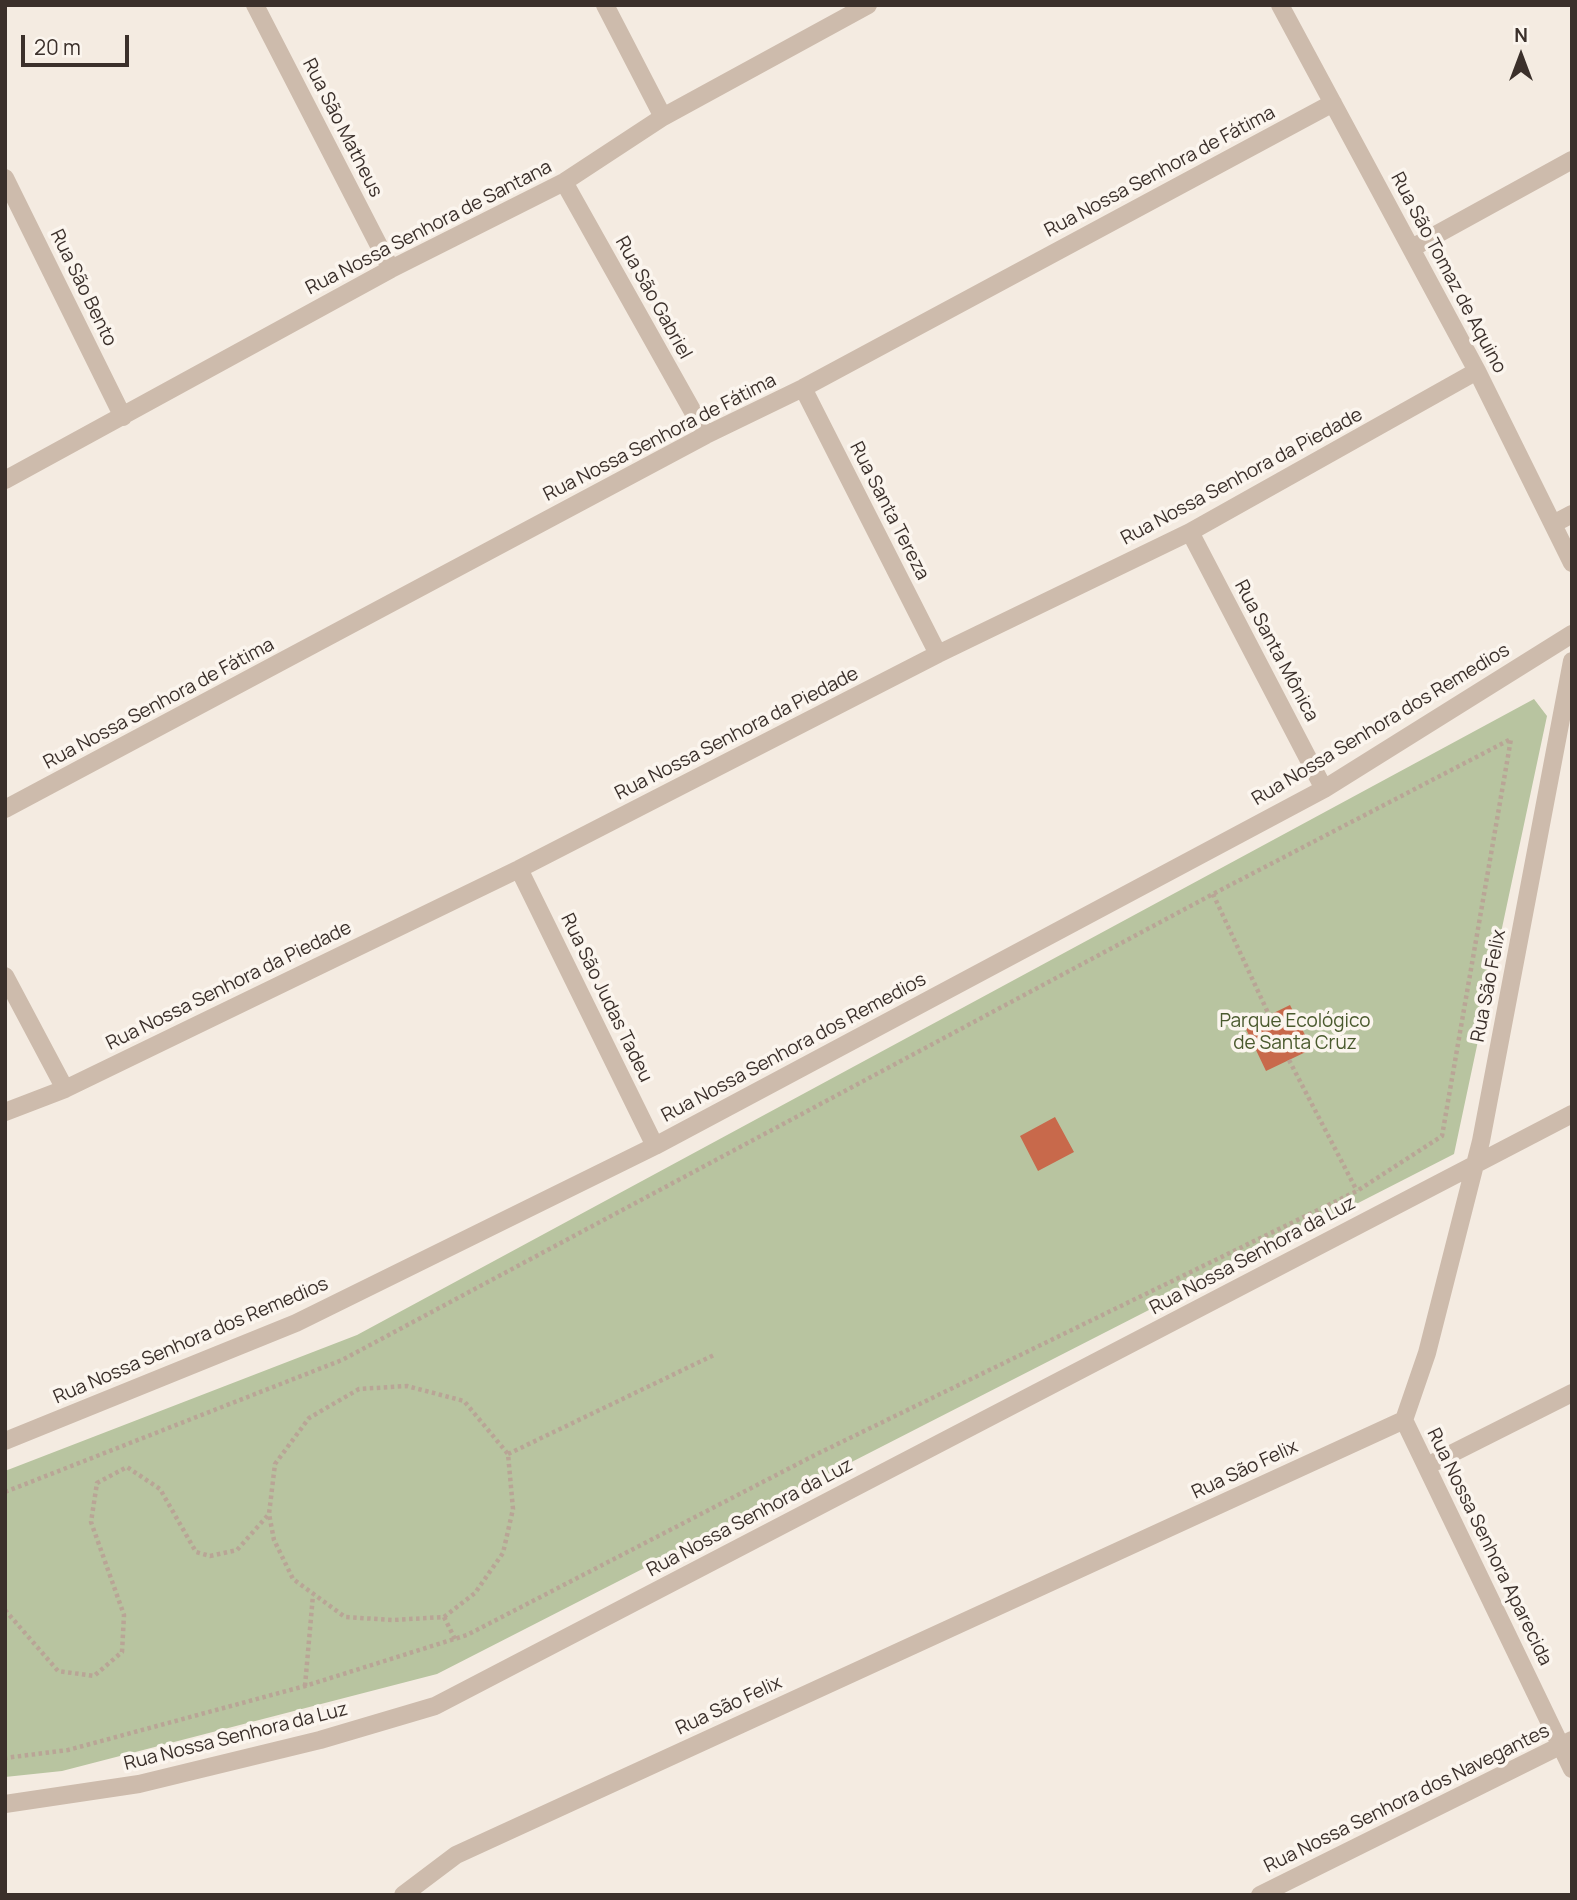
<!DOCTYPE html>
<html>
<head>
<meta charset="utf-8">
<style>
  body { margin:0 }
  #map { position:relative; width:1577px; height:1900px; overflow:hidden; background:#f4ebe1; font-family:Manrope,sans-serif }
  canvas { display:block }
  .frame { position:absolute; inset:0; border:7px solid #3b302b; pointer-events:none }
  .north { position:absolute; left:1486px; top:21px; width:70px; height:70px; -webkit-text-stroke:5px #fbf5ee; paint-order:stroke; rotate:0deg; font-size:19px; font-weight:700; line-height:28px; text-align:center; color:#3b302b }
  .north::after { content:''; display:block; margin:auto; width:24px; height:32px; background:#3b302b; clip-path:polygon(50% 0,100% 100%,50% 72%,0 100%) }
  .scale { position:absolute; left:21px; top:35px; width:108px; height:32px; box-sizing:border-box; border:4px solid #3b302b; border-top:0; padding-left:9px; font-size:21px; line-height:24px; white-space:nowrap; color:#3b302b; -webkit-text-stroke:5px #fbf5ee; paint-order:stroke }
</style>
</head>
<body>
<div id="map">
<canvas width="1577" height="1900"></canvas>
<div class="frame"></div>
<div class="north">N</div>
<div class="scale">20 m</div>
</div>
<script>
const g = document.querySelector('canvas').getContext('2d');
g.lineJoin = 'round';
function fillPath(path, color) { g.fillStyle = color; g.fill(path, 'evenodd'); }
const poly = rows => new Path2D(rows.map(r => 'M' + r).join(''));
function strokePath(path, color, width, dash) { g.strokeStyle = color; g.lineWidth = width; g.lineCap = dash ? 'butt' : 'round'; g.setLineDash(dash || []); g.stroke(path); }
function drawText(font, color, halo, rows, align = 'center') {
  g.font = font + ' Manrope,sans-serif'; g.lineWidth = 7; g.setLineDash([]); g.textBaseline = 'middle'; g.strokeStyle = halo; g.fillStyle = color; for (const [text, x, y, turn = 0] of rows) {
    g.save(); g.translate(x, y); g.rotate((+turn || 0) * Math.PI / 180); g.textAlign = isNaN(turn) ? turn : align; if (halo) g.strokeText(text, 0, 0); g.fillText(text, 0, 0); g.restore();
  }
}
fillPath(poly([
  [1534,699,1547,716,1454,1154,437,1674,62,1771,5,1777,5,1471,357,1335]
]), '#b8c4a0');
fillPath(poly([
  [1290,1005,1312,1049,1266,1071,1245,1027],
  [1055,1117,1074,1152,1038,1171,1020,1136]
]), '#c8694b');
strokePath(poly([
  [1213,894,1269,1015],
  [1289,1060,1357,1191],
  [508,1454,716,1354],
  [5,1492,342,1360,1213,894,1511,739,1442,1136,1357,1191,815,1455,467,1635,305,1686,68,1750,5,1758],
  [5,1610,58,1671,94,1676,122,1652,124,1615,91,1522,97,1483,127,1467,160,1489,196,1552,210,1556,237,1550,269,1514,275,1464,309,1418,359,1389,407,1386,464,1401,508,1454,513,1509,503,1553,475,1593,444,1617,393,1620,345,1617,293,1579,274,1540,269,1514],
  [444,1617,455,1639],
  [305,1686,313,1595]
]), '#b9a596', 4.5, [3.5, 3.5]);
strokePath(poly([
  [255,5,391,269],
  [605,5,663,117],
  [1280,5,1477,371,1572,563],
  [5,178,123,417],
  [564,182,706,435],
  [1412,248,1572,160],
  [803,388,938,654],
  [5,480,391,269,564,182,663,117,868,5],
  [1555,523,1572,514],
  [1190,532,1324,789],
  [5,809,706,435,803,388,1333,103],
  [519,869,655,1146],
  [5,976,65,1089],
  [5,1112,65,1089,519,869,938,654,1190,532,1477,371],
  [1404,1420,1572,1769],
  [5,1441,296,1323,655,1146,1324,789,1572,634],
  [1429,1465,1572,1393],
  [5,1804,139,1784,320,1740,435,1706,1572,1114],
  [403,1895,456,1855,1404,1420,1427,1353,1481,1141,1572,661],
  [1260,1895,1572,1740]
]), '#cdbbac', 18);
drawText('19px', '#3b302b', '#fbf5ee', [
  ["Rua São Matheus",342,128,63],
  ["Rua Nossa Senhora de Fátima",1160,172,-28],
  ["Rua Nossa Senhora de Santana",429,228,-27],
  ["Rua São Tomaz de Aquino",1448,273,62],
  ["Rua São Bento",83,288,64],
  ["Rua São Gabriel",653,298,61],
  ["Rua Nossa Senhora de Fátima",660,438,-27],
  ["Rua Nossa Senhora da Piedade",1242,477,-28],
  ["Rua Santa Tereza",889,511,63],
  ["Rua Santa Mônica",1276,651,62],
  ["Rua Nossa Senhora de Fátima",159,704,-28],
  ["Rua Nossa Senhora dos Remedios",1381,725,-31],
  ["Rua Nossa Senhora da Piedade",737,734,-27],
  ["Rua Nossa Senhora da Piedade",229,986,-26],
  ["Rua São Felix",1489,986,-79],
  ["Rua São Judas Tadeu",606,998,64],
  ["Rua Nossa Senhora dos Remedios",794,1048,-28],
  ["Rua Nossa Senhora da Luz",1253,1256,-28],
  ["Rua Nossa Senhora dos Remedios",191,1341,-23],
  ["Rua São Felix",1245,1470,-25],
  ["Rua Nossa Senhora da Luz",750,1518,-28],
  ["Rua Nossa Senhora Aparecida",1489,1547,64],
  ["Rua São Felix",729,1706,-25],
  ["Rua Nossa Senhora da Luz",236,1737,-14],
  ["Rua Nossa Senhora dos Navegantes",1407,1799,-26]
]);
drawText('19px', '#4a5a2e', '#fbf5ee', [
  ["Parque Ecológico",1295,1022],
  ["de Santa Cruz",1295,1044]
]);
</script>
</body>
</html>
